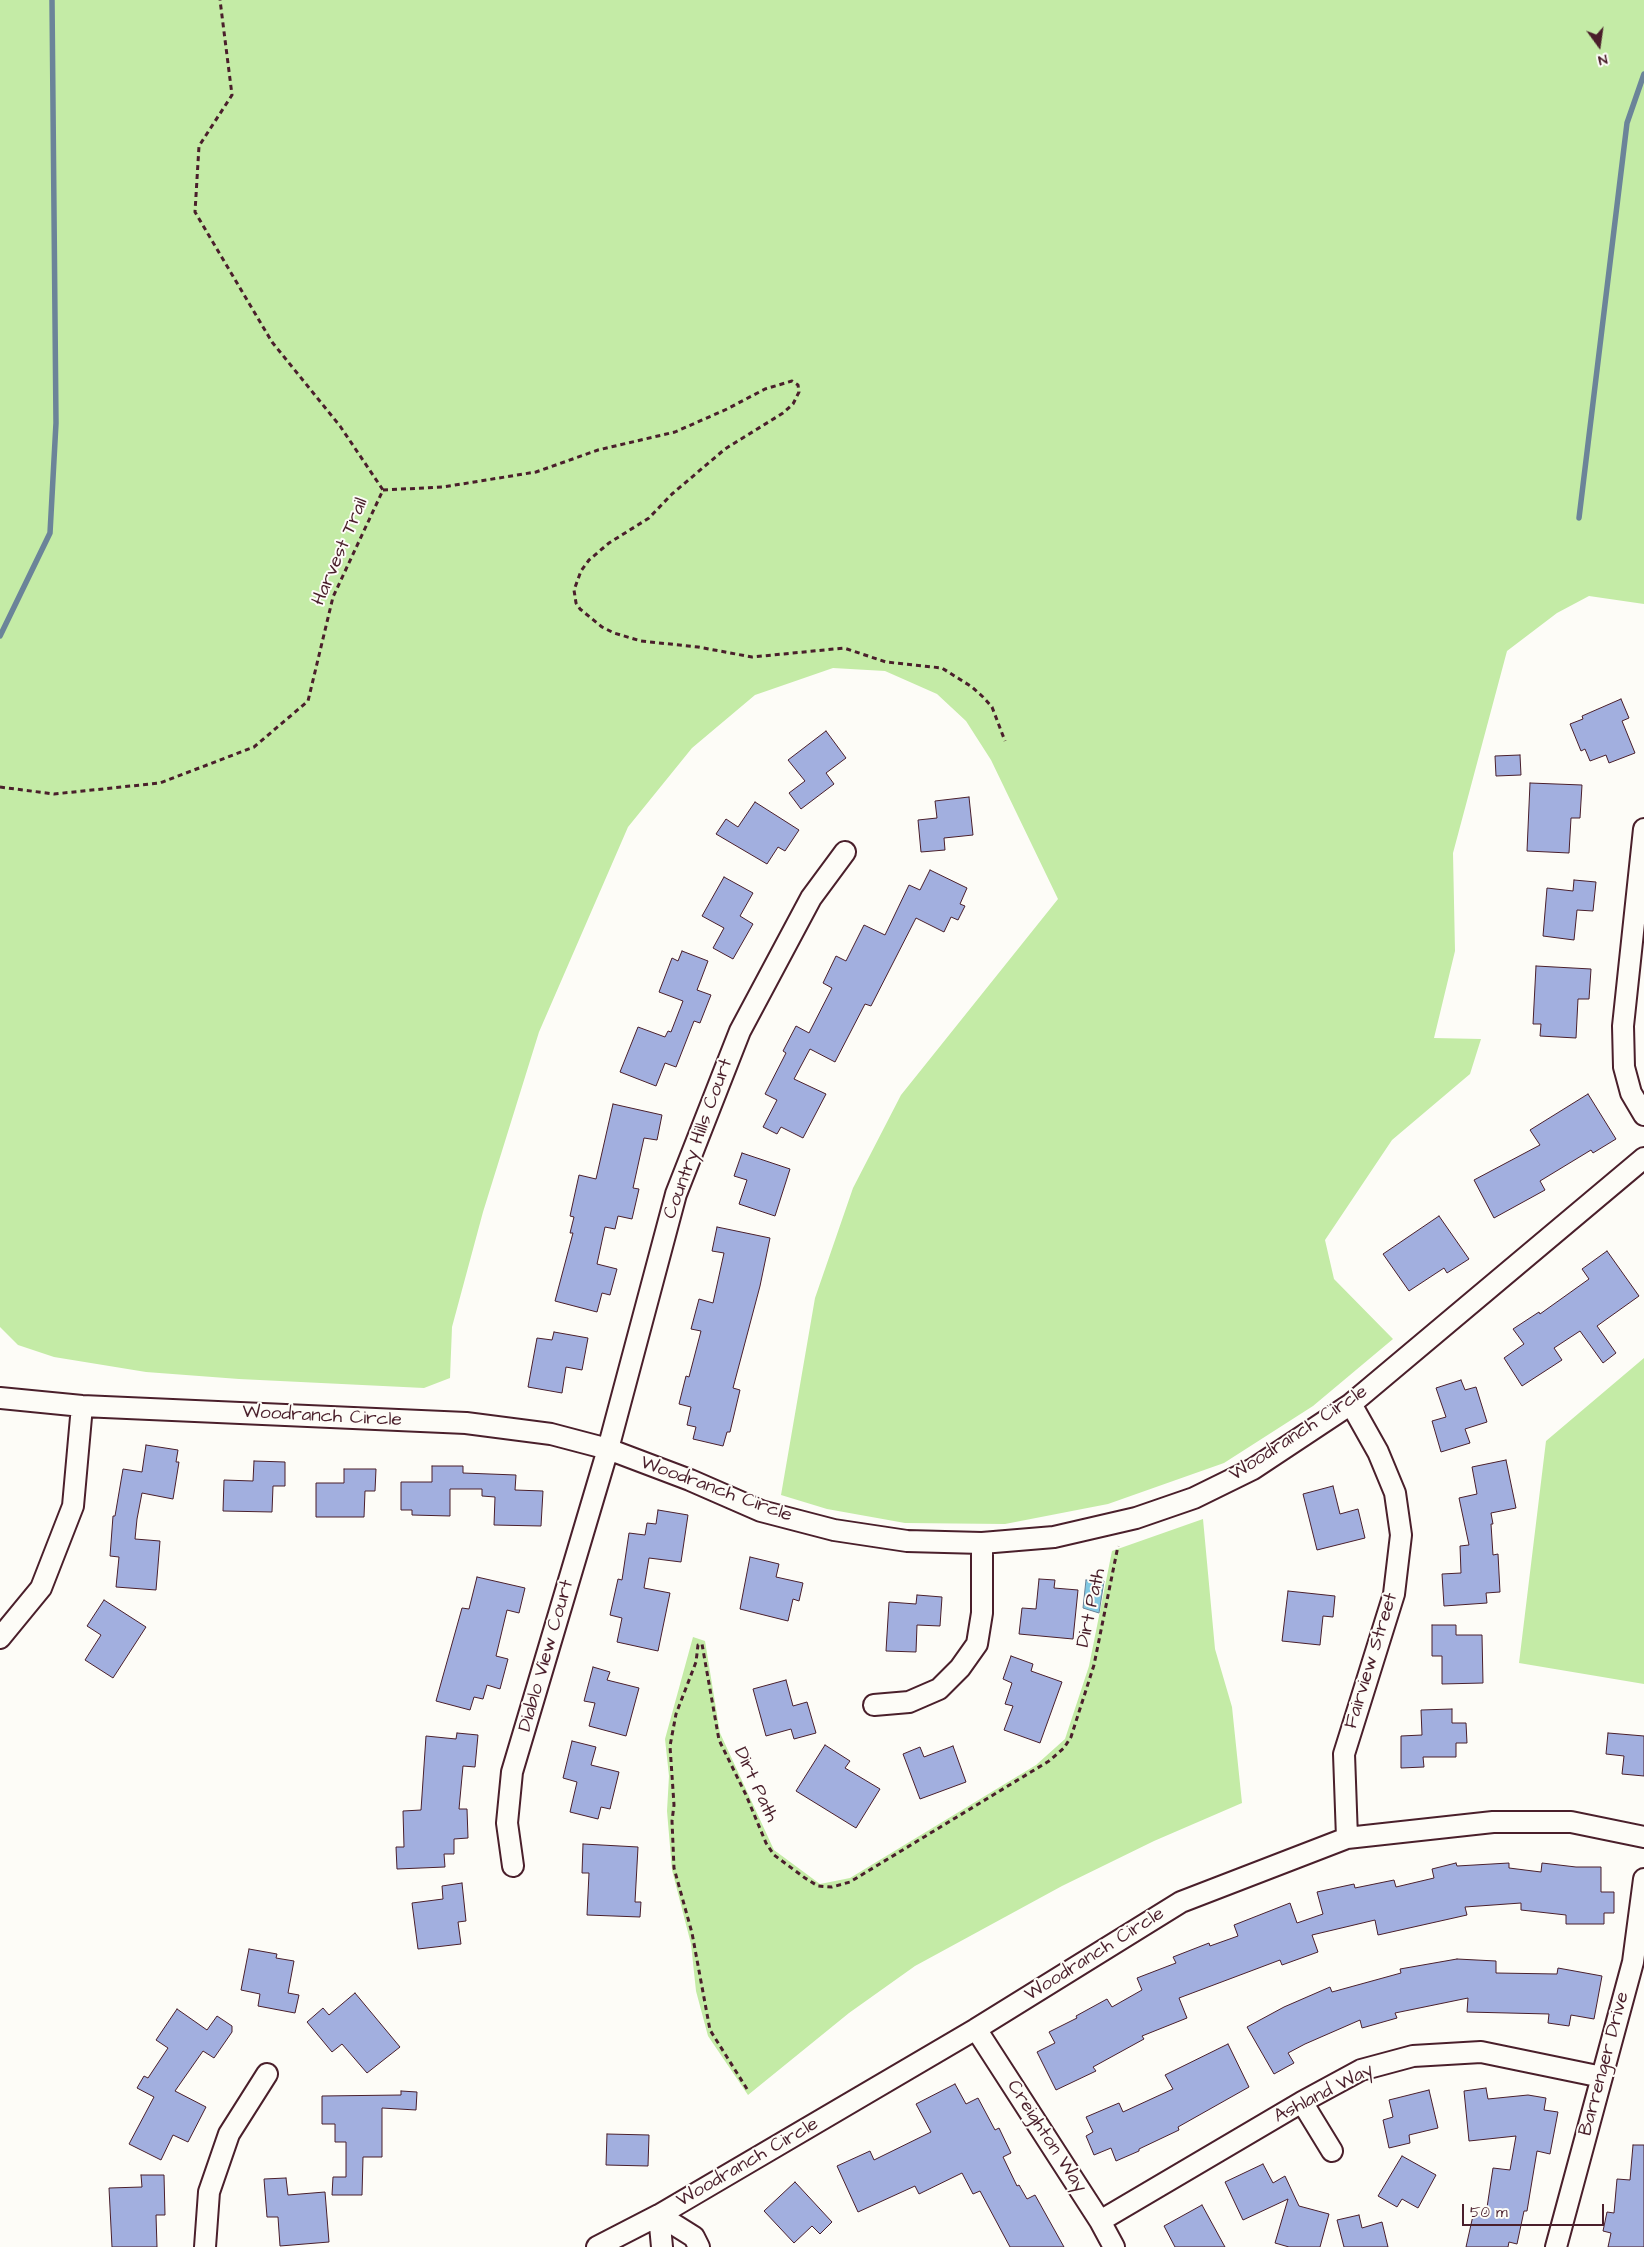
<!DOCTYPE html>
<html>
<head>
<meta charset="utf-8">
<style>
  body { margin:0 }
  #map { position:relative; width:1644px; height:2247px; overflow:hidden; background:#fdfcf7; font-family:"Architects Daughter",sans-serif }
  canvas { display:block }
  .north { position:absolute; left:1574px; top:20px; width:50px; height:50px; -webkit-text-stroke:4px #fdfcf7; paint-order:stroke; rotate:166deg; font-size:14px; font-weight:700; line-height:20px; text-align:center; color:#4a1f2b }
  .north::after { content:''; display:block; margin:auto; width:18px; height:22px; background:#4a1f2b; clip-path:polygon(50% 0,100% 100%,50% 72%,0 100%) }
  .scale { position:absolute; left:1462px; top:2204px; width:142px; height:22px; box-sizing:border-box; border:2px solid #4a1f2b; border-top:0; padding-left:6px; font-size:15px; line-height:18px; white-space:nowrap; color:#4a1f2b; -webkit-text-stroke:4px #fdfcf7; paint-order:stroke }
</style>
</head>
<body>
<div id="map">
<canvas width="1644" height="2247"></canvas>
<div class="north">N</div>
<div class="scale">50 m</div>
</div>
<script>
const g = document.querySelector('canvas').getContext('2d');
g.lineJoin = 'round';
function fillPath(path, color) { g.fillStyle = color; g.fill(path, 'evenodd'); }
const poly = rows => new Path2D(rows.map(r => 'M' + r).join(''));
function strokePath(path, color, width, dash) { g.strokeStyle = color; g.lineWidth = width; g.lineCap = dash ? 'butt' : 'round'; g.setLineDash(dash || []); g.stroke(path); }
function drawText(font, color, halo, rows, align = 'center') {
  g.font = font + ' "Architects Daughter",sans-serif'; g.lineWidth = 4; g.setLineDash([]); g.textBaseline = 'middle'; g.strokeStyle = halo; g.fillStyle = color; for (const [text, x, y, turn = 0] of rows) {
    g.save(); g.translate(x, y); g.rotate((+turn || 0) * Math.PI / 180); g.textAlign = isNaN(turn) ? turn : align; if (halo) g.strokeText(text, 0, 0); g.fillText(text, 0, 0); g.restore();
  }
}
fillPath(poly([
  [0,0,1644,0,1644,604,1589,596,1557,613,1507,651,1453,853,1455,951,1434,1038,1481,1039,1470,1074,1392,1140,1325,1240,1334,1279,1393,1339,1313,1406,1224,1463,1108,1504,1005,1524,905,1523,827,1509,781,1495,815,1298,853,1188,901,1095,1058,899,991,760,966,721,937,694,885,671,833,668,755,695,692,748,628,827,539,1032,483,1212,452,1327,450,1378,424,1388,239,1379,146,1372,54,1357,18,1345,0,1327],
  [1644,1358,1644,1684,1519,1663,1546,1441],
  [1203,1519,1215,1649,1232,1707,1242,1803,1154,1841,1062,1886,915,1966,849,2013,748,2095,708,2036,696,1991,691,1944,672,1870,667,1811,669,1776,665,1739,693,1637,705,1641,720,1733,774,1850,820,1884,850,1878,1036,1765,1065,1739,1089,1666,1112,1551]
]), '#c4eba6');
const water = poly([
  [1086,1580,1104,1581,1099,1613,1083,1608,1086,1580]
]);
fillPath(water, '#81c8e2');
strokePath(water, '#6b8499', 1);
strokePath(poly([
  [1579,518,1627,123,1644,74],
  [0,636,50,533,56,423,52,0]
]), '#6b8499', 5.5);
const building = poly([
  [1621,699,1629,718,1622,721,1635,753,1609,763,1606,755,1590,761,1585,749,1581,751,1570,724,1583,719,1582,716,1621,699],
  [826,731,846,758,826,773,834,784,801,809,789,793,805,781,788,760,826,731],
  [1520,755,1521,775,1496,776,1495,756,1520,755],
  [1530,783,1582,785,1580,818,1571,818,1569,853,1527,851,1530,783],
  [969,797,973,835,944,838,945,850,921,852,918,820,937,818,935,801,969,797],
  [755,802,799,830,785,851,778,847,767,864,716,834,726,819,738,827,755,802],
  [930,870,967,888,960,904,965,906,958,920,951,917,944,932,916,918,871,1006,865,1004,835,1062,810,1049,794,1079,826,1094,803,1138,781,1127,777,1134,763,1127,777,1100,765,1094,786,1053,783,1051,796,1026,809,1033,832,988,823,983,836,956,846,961,864,925,885,935,909,885,920,890,930,870],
  [724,877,753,893,740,916,753,924,733,959,713,948,724,928,702,916,724,877],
  [1574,880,1596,882,1593,911,1577,910,1574,940,1543,936,1547,888,1573,891,1574,880],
  [682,951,708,961,697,990,711,995,700,1023,694,1021,676,1067,665,1063,656,1086,620,1072,638,1027,665,1037,668,1031,671,1032,683,1001,659,992,672,958,678,961,682,951],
  [1536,966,1591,969,1589,999,1578,999,1576,1038,1540,1036,1541,1024,1533,1024,1536,966],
  [1588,1094,1616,1139,1593,1153,1591,1150,1540,1181,1545,1190,1494,1218,1474,1180,1540,1145,1530,1130,1588,1094],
  [613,1104,662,1115,657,1140,644,1138,633,1188,639,1189,632,1219,618,1216,615,1229,605,1227,597,1264,617,1269,610,1295,602,1293,597,1312,555,1301,573,1233,570,1233,574,1217,570,1216,579,1175,596,1179,613,1104],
  [742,1153,790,1169,775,1216,739,1204,747,1180,734,1176,742,1153],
  [1439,1216,1469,1259,1447,1273,1444,1268,1409,1291,1383,1254,1439,1216],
  [717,1227,770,1238,760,1286,733,1388,740,1390,730,1432,727,1432,723,1446,693,1439,696,1427,687,1425,691,1407,679,1404,686,1376,689,1377,701,1331,691,1329,699,1299,713,1303,724,1253,712,1251,717,1227],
  [1607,1251,1639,1296,1597,1326,1616,1353,1603,1363,1580,1331,1554,1348,1562,1360,1522,1386,1504,1358,1524,1344,1513,1329,1539,1312,1540,1314,1589,1279,1582,1269,1607,1251],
  [554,1332,588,1338,582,1370,566,1367,562,1393,528,1387,537,1338,552,1340,554,1332],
  [1461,1380,1465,1390,1476,1387,1487,1422,1465,1429,1470,1443,1441,1452,1432,1421,1446,1417,1436,1388,1461,1380],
  [146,1445,178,1450,176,1462,179,1462,173,1499,142,1493,137,1519,135,1539,160,1541,156,1590,116,1587,119,1557,110,1556,113,1516,115,1516,123,1469,142,1472,146,1445],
  [1506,1460,1516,1508,1491,1513,1493,1524,1491,1524,1493,1555,1498,1554,1500,1592,1486,1593,1487,1603,1444,1606,1442,1574,1461,1573,1460,1546,1469,1545,1459,1498,1477,1494,1472,1467,1506,1460],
  [254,1461,285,1462,285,1486,273,1486,272,1512,223,1511,224,1480,253,1481,254,1461],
  [432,1466,463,1466,463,1473,516,1475,515,1490,543,1491,541,1526,494,1525,495,1497,482,1496,482,1489,450,1489,450,1516,412,1515,412,1510,401,1510,401,1482,432,1482,432,1466],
  [344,1469,376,1469,375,1491,365,1491,364,1517,316,1517,316,1483,344,1483,344,1469],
  [1333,1486,1340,1514,1358,1509,1365,1538,1317,1550,1303,1494,1333,1486],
  [658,1510,688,1515,681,1562,649,1558,644,1588,670,1593,658,1651,617,1642,622,1618,610,1615,618,1579,622,1580,629,1533,645,1535,647,1523,656,1524,658,1510],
  [750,1557,779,1564,776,1577,803,1583,799,1601,793,1599,788,1621,740,1609,750,1557],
  [477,1577,525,1588,519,1613,507,1610,496,1656,508,1659,500,1689,487,1685,483,1699,474,1697,470,1710,436,1701,462,1608,469,1609,477,1577],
  [1039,1579,1055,1580,1054,1588,1078,1590,1073,1639,1019,1634,1022,1608,1036,1609,1039,1579],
  [1288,1591,1335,1596,1333,1617,1323,1616,1320,1645,1282,1641,1288,1591],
  [917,1595,942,1597,940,1626,917,1625,916,1652,886,1651,889,1602,916,1604,917,1595],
  [104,1600,146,1627,113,1678,85,1660,101,1635,87,1626,104,1600],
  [1432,1625,1456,1625,1456,1635,1482,1635,1483,1683,1442,1684,1442,1656,1432,1656,1432,1625],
  [1011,1656,1033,1664,1031,1671,1062,1682,1040,1743,1004,1730,1013,1706,1005,1704,1012,1683,1003,1679,1011,1656],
  [593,1667,610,1672,607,1680,639,1688,626,1736,589,1726,595,1703,584,1701,593,1667],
  [786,1680,793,1706,807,1702,816,1733,794,1739,791,1729,766,1736,753,1689,786,1680],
  [1452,1709,1452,1723,1466,1723,1467,1743,1456,1743,1456,1757,1423,1757,1424,1767,1401,1768,1401,1736,1422,1735,1421,1710,1452,1709],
  [457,1733,478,1735,475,1767,463,1766,459,1809,467,1809,468,1838,454,1839,454,1854,444,1854,445,1867,397,1869,396,1847,404,1847,403,1811,421,1810,426,1736,456,1739,457,1733],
  [1608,1733,1644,1736,1644,1776,1622,1774,1624,1756,1606,1754,1608,1733],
  [572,1741,596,1747,591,1765,619,1772,610,1809,601,1807,598,1819,570,1812,577,1782,563,1778,572,1741],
  [825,1745,850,1761,845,1768,880,1789,856,1828,796,1791,825,1745],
  [953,1746,966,1782,920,1799,903,1754,920,1747,924,1757,953,1746],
  [583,1844,638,1847,635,1902,641,1902,640,1917,587,1915,589,1873,582,1873,583,1844],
  [1456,1863,1457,1866,1509,1863,1509,1868,1541,1872,1542,1863,1576,1867,1601,1867,1601,1892,1614,1892,1614,1913,1604,1913,1604,1924,1566,1924,1566,1915,1521,1910,1521,1903,1465,1907,1467,1915,1378,1935,1375,1920,1312,1935,1318,1952,1282,1965,1280,1960,1179,1998,1187,2018,1142,2036,1144,2039,1093,2067,1096,2071,1056,2090,1037,2052,1055,2043,1049,2032,1077,2018,1076,2016,1107,1999,1112,2007,1142,1990,1137,1978,1176,1963,1173,1957,1209,1943,1210,1946,1238,1936,1234,1925,1290,1903,1297,1923,1323,1914,1317,1892,1354,1884,1355,1888,1394,1880,1396,1887,1434,1878,1432,1869,1456,1863],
  [462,1883,466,1921,458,1922,461,1944,418,1949,412,1903,443,1899,442,1886,462,1883],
  [249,1949,277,1954,276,1958,294,1961,288,1993,299,1995,295,2013,258,2006,260,1994,241,1990,249,1949],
  [1457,1959,1496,1961,1496,1973,1557,1974,1558,1968,1602,1976,1594,2019,1571,2015,1569,2026,1548,2023,1549,2014,1467,2012,1468,1998,1395,2013,1397,2018,1362,2028,1360,2020,1305,2044,1288,2053,1294,2063,1274,2074,1247,2027,1284,2007,1330,1987,1332,1992,1401,1973,1400,1969,1457,1959],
  [355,1993,400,2047,367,2073,342,2044,332,2052,307,2022,323,2008,329,2015,355,1993],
  [177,2009,207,2030,217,2016,232,2026,232,2032,214,2058,203,2051,175,2091,206,2107,188,2142,173,2135,161,2160,129,2144,154,2097,137,2088,144,2076,148,2078,168,2048,156,2040,177,2009],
  [1228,2044,1249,2087,1178,2127,1179,2130,1139,2149,1139,2151,1116,2161,1111,2148,1094,2155,1086,2136,1093,2132,1086,2117,1119,2103,1123,2112,1173,2089,1165,2075,1228,2044],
  [955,2084,966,2104,978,2098,995,2130,999,2128,1011,2153,1003,2157,1017,2186,1019,2185,1027,2199,1035,2195,1064,2247,1010,2247,980,2191,973,2194,962,2173,919,2194,915,2186,858,2212,837,2166,870,2151,874,2160,931,2132,916,2104,955,2084],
  [1486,2088,1488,2099,1528,2095,1546,2098,1544,2110,1558,2112,1550,2154,1537,2151,1527,2211,1524,2211,1517,2244,1509,2242,1508,2247,1466,2247,1474,2211,1486,2214,1493,2168,1510,2170,1516,2136,1469,2141,1464,2091,1486,2088],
  [1429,2090,1438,2128,1409,2135,1410,2143,1389,2148,1383,2120,1393,2117,1389,2100,1429,2090],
  [401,2091,417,2092,416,2110,382,2108,382,2157,363,2157,362,2195,332,2195,333,2177,346,2177,346,2142,335,2142,335,2124,322,2124,322,2096,401,2095,401,2091],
  [607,2134,649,2135,648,2166,606,2165,607,2134],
  [1633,2145,1644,2145,1644,2247,1608,2247,1611,2233,1603,2231,1607,2212,1614,2213,1617,2179,1630,2180,1633,2145],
  [1402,2156,1436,2175,1418,2208,1402,2199,1397,2207,1378,2196,1402,2156],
  [1263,2164,1273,2183,1285,2176,1299,2206,1329,2214,1320,2247,1289,2247,1275,2243,1288,2199,1243,2220,1225,2182,1263,2164],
  [141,2175,164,2175,165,2215,156,2215,157,2247,112,2247,109,2188,142,2187,141,2175],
  [286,2178,288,2195,325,2192,329,2242,280,2246,278,2217,267,2217,264,2179,286,2178],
  [795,2182,832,2222,820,2234,812,2226,794,2243,764,2211,795,2182],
  [1202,2205,1225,2247,1175,2247,1164,2226,1202,2205],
  [1359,2215,1362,2228,1382,2222,1388,2247,1344,2247,1337,2220,1359,2215]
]);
fillPath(building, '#a2afdf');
strokePath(building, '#4a1f2b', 1);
const minor = poly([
  [1644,829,1623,1026,1624,1067,1631,1093,1644,1115],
  [0,1398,82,1406,466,1423,551,1434,608,1449,690,1480,761,1511,834,1530,907,1541,982,1543,1054,1537,1136,1518,1194,1498,1253,1469,1351,1404,1644,1158],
  [0,1638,41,1588,73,1506,82,1406],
  [874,1705,909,1702,939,1689,960,1668,977,1644,982,1613,982,1543],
  [1347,1838,1344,1754,1394,1594,1401,1535,1395,1493,1378,1452,1351,1404],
  [513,1866,507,1823,512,1772,608,1449,676,1194,740,1031,811,898,845,852],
  [976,2029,1100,2221,1114,2247],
  [1302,2102,1332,2151],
  [659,2215,694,2237,699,2247],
  [659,2215,662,2247],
  [1100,2221,1302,2102,1361,2070,1413,2056,1481,2052,1602,2077],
  [205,2247,209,2192,229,2134,267,2074],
  [597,2247,659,2215,976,2029,1181,1902,1347,1838,1493,1822,1571,1822,1644,1837],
  [1556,2247,1633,1962,1644,1879]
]);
strokePath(minor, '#4a1f2b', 24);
strokePath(poly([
  [383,490,443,487,536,472,598,450,675,432,727,409,765,389,792,381,798,385,799,392,793,404,783,413,725,449,672,494,649,518,609,543,589,560,581,571,574,590,576,603,580,609,602,627,614,633,641,641,698,647,752,657,844,648,886,662,942,668,972,687,983,697,992,707,1005,741],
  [0,787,54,794,160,783,254,747,308,701,333,597,383,490,340,426,272,342,195,212,199,146,232,95,220,0],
  [747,2089,710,2030,692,1933,674,1868,672,1821,674,1805,670,1746,676,1714,696,1662,698,1645,702,1644,719,1740,746,1795,766,1843,774,1855,805,1878,818,1886,832,1887,850,1882,1049,1761,1064,1748,1071,1737,1094,1665,1118,1546]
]), '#4a1f2b', 3, [5, 4]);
strokePath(minor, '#fdfcf7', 20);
drawText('19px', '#4a1f2b', '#fdfcf7', [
  ["Harvest Trail",341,552,-67],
  ["Country Hills Court",699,1139,-70],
  ["Woodranch Circle",322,1417,3],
  ["Woodranch Circle",1299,1434,-33],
  ["Woodranch Circle",716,1490,20],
  ["Dirt Path",1092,1608,-78],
  ["Diablo View Court",547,1656,-74],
  ["Fairview Street",1372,1661,-73],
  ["Dirt Path",755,1785,65],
  ["Woodranch Circle",1095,1955,-32],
  ["Barrenger Drive",1605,2064,-75],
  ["Ashland Way",1324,2094,-27],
  ["Creighton Way",1046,2137,57],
  ["Woodranch Circle",748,2163,-30]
]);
</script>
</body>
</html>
